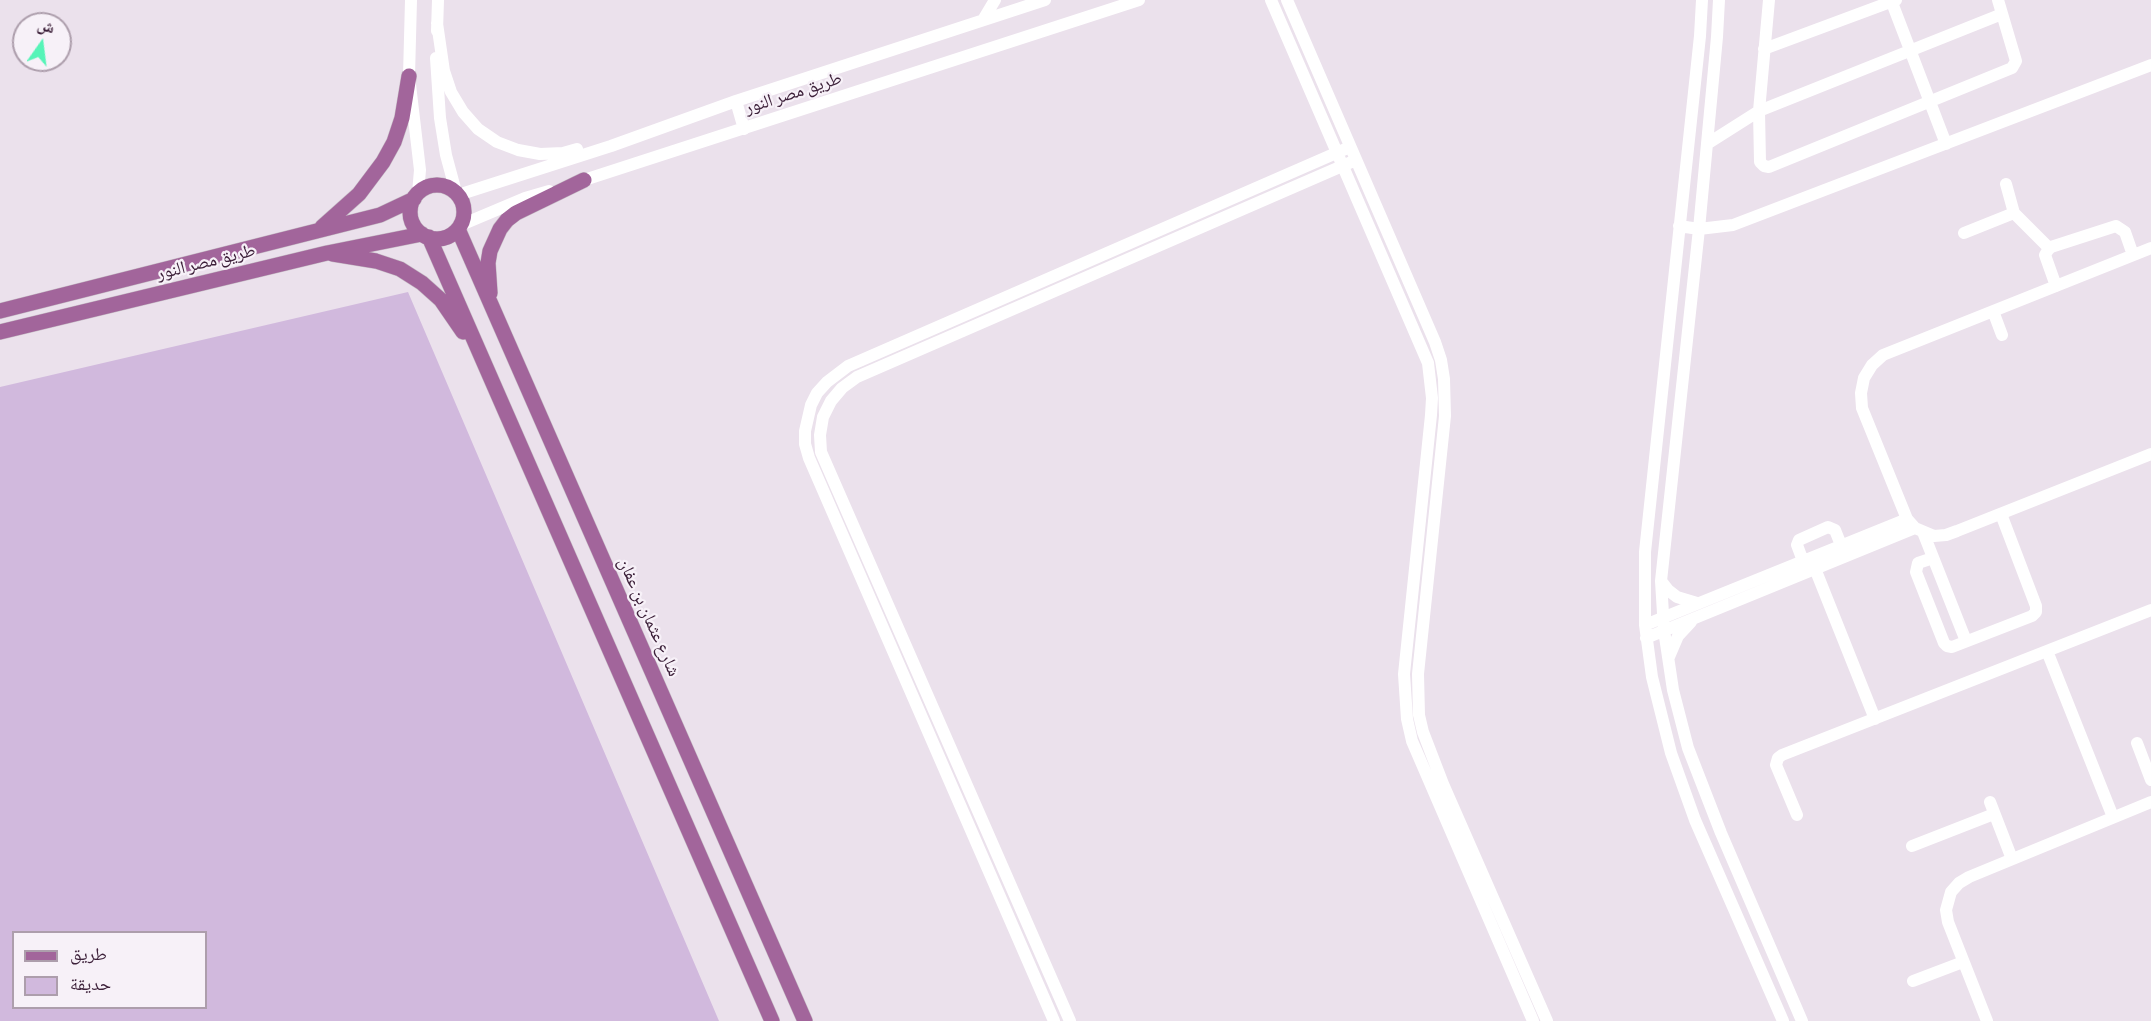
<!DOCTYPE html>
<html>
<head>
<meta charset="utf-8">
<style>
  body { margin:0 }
  #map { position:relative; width:2151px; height:1021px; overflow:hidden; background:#ebe1ec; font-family:"Alegreya Sans","Noto Naskh Arabic",sans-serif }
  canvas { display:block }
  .legend { position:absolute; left:12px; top:931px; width:195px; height:78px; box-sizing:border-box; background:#f7f1f8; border:2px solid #ad9eac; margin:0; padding:8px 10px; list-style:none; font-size:18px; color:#3d213a }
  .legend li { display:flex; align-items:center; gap:12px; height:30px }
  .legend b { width:30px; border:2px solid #ad9eac }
  .north { position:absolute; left:12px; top:12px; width:60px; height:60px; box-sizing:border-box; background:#f7f1f8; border:2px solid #ad9eac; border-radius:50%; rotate:14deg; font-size:16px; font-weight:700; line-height:24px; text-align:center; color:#3d213a }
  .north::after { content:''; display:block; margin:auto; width:21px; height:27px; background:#57f4b8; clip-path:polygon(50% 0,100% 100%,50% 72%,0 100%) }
</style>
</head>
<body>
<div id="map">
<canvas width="2151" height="1021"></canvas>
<ul class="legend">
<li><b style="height:8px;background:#a2659b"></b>طريق</li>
<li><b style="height:16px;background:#d1b9dd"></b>حديقة</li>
</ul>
<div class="north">ش</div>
</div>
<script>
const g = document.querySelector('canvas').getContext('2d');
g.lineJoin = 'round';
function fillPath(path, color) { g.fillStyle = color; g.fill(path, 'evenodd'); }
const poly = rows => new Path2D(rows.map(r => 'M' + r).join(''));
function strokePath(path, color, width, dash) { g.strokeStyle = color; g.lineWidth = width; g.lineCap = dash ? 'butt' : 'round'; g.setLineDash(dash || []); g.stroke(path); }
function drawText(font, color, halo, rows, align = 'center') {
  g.font = font + ' "Alegreya Sans","Noto Naskh Arabic",sans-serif'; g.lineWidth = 4.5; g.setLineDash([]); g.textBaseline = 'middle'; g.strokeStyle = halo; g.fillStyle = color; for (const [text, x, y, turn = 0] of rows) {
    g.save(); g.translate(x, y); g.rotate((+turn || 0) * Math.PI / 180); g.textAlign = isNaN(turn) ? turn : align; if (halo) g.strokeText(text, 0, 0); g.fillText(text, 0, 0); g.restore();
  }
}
fillPath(poly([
  [408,292,719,1021,0,1021,0,387],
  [14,932,206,932,206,1008,14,1008]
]), '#d1b9dd');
const major = poly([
  '410 212a27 27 0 1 1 54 0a27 27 0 1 1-54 0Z',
  [322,227,359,194,383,162,394,142,402,118,409,76],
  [458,229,805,1021],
  [429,237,772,1021],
  [333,254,376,261,400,269,422,283,441,300,463,332],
  [490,293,488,263,490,251,500,229,507,220,516,213,584,180],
  [0,311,380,215,414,199],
  [0,332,327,253,422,234]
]);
strokePath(major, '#c5bcc4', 16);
strokePath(poly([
  [411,0,409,76,420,170,418,193],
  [1271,0,1428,363,1432,398,1431,415,1404,674,1407,719,1412,741,1533,1021],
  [1287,0,1435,342,1441,360,1444,379,1445,416,1418,674,1419,715,1423,732,1443,784,1547,1021],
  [1702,0,1700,36,1645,552,1645,625,1652,677,1671,753,1695,820,1783,1021],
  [1719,0,1717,37,1699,229,1661,581,1664,630,1673,690,1688,748,1721,833,1802,1021],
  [1769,0,1759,111,1760,162,1764,166,1769,167,2012,68,2016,61,1998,0],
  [1891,0,1946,144],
  [983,20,995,0],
  [437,23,444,71,451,92,463,112,478,129,497,142,518,150,540,154,563,153,577,149],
  [437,31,438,0],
  [1764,49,1896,0],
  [436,58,440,118,446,155,456,192],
  [736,101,744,129],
  [1707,144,1759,111,2002,14],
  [578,182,1139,0],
  [2006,184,2014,213,2049,248],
  [458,195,611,146,736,101,1045,0],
  [461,225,525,198,549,191],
  [1679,226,1699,229,1733,225,2151,65],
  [1964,233,2014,213],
  [2151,248,1883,355,1872,365,1864,378,1861,393,1862,408,1907,519,1915,528,1934,536,1946,535,1957,531,2151,454],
  [2056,286,2045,255,2048,250,2051,247,2116,226,2125,232,2133,255],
  [1993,311,2002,335],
  [1923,532,1966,641],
  [1933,558,1918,563,1916,572,1944,643,1947,646,1952,647,2032,616,2036,612,2036,606,2001,514],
  [1803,561,1797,545,1799,540,1828,527,1835,530,1841,545],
  [1812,561,1875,719],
  [1661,581,1668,590,1677,597,1697,603],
  [1645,625,1907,519],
  [1646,638,1915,528],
  [2047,651,2113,817],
  [1669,657,1678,636,1691,622],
  [2137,743,2151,780],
  [1990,802,2012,859],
  [1797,815,1776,765,1778,758,1782,755,2151,610],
  [1912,846,1994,814],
  [1913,981,1963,962],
  [1054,1021,809,458,805,444,805,431,811,405,817,393,827,382,848,366,1350,147],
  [1070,1021,828,468,821,452,820,435,823,417,831,401,842,388,857,377,1356,160],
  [1987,1021,1948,922,1946,910,1951,892,1959,883,1969,877,2151,802]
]), '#fff', 12);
strokePath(major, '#a2659b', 15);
drawText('18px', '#3d213a', '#f7f1f8', [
  ["طريق مصر النور",793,93,-18],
  ["طريق مصر النور",206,262,-14],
  ["شارع عثمان بن عفان",649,617,66]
]);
</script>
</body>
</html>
